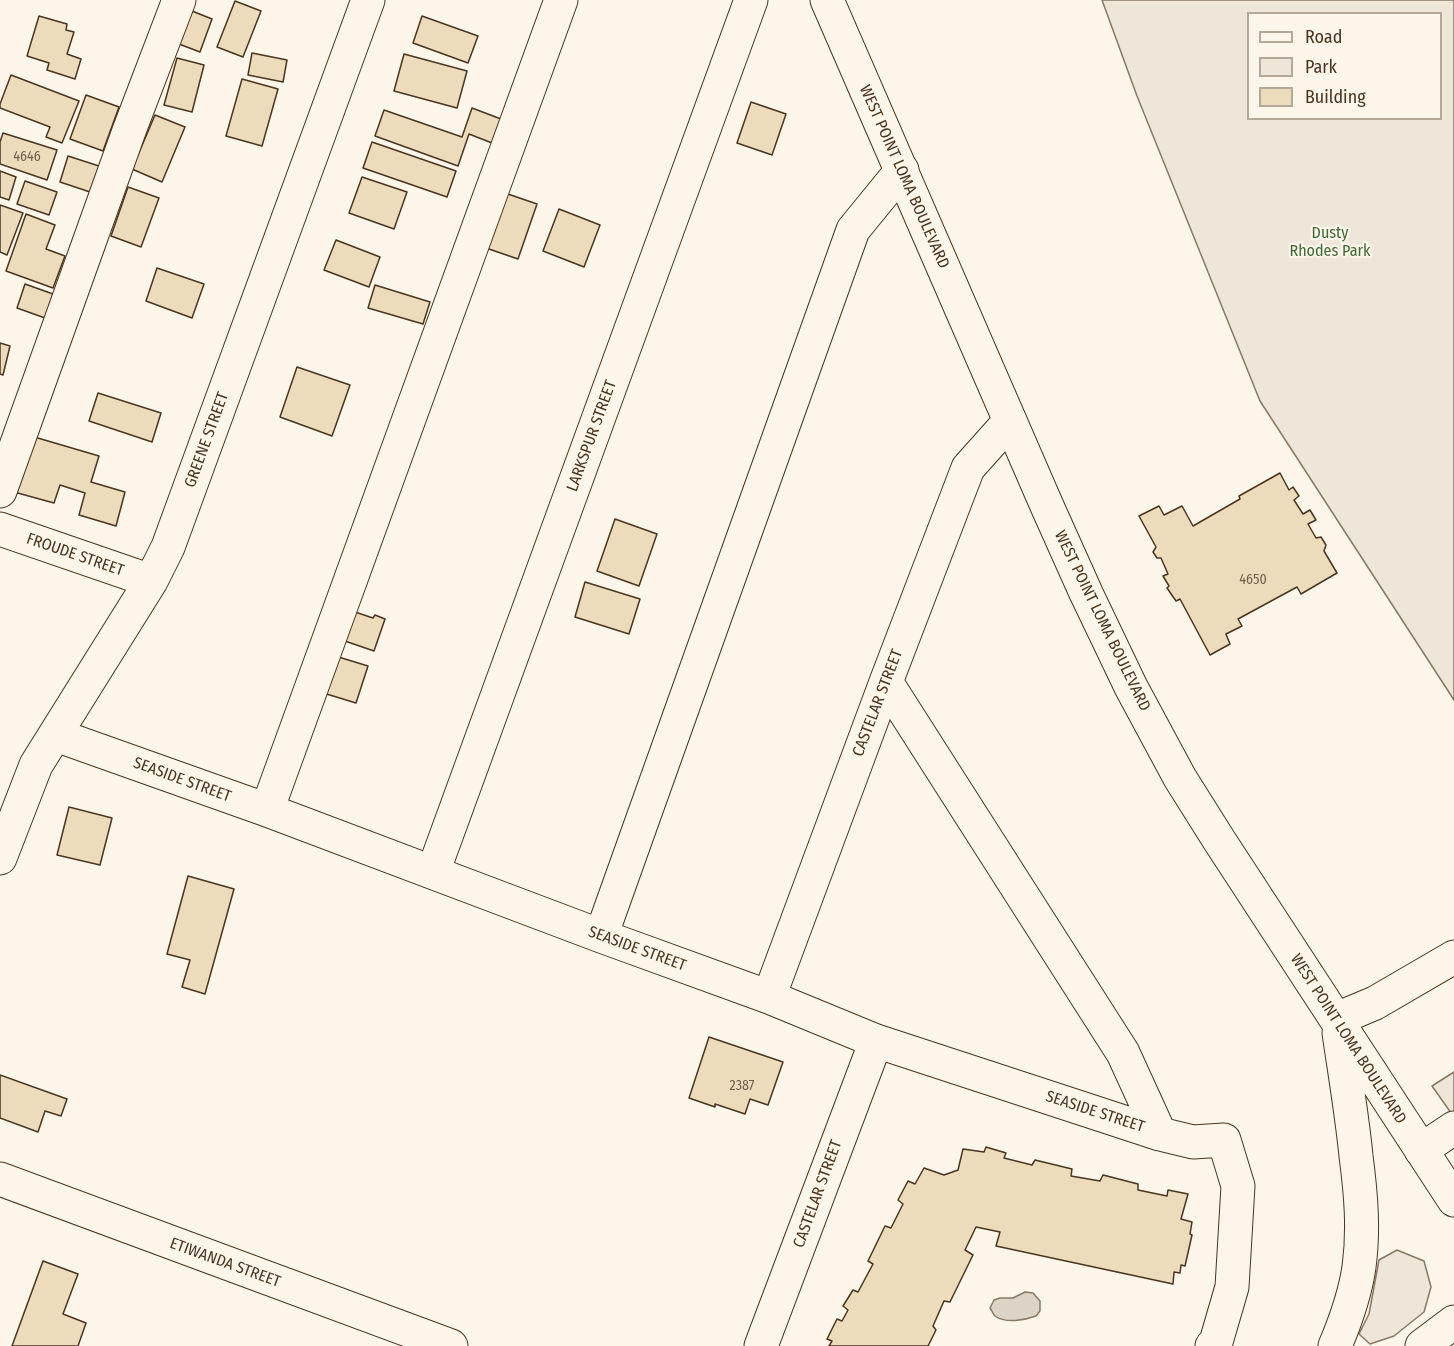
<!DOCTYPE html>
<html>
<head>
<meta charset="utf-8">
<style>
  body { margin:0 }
  #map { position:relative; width:1454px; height:1346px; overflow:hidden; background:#fbf6e9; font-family:"Fira Sans Condensed",sans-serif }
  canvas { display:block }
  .legend { position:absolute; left:1247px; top:12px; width:195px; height:108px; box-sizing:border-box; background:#fbf6e9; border:2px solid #b4a999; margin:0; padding:8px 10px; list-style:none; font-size:18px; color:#4a3520 }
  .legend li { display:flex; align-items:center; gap:12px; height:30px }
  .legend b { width:30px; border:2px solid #b4a999 }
</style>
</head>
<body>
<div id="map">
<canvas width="1454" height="1346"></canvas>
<ul class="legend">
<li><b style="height:8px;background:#fbf6e9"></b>Road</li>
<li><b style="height:16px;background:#ede6d9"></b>Park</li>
<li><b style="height:16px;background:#ecdcbc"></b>Building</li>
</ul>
</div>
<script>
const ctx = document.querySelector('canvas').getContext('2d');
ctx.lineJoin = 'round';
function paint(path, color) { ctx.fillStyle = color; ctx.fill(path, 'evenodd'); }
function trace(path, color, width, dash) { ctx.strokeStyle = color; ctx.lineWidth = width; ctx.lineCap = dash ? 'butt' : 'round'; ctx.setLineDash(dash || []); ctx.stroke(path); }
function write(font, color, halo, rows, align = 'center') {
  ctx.font = font + ' "Fira Sans Condensed",sans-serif'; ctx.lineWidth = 4.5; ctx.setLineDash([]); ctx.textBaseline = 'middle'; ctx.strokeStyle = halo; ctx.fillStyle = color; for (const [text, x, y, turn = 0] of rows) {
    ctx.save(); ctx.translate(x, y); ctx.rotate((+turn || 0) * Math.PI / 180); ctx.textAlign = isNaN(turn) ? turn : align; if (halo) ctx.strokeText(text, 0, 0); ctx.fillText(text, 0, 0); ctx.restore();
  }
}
const green = new Path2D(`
  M1102,0H1454V700L1260,401L1137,96ZM1248,14H1440V118H1248Z
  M1454,1072V1117L1432,1086Z
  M1397,1250L1424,1261L1431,1287L1424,1312L1394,1336L1370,1344L1359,1334L1369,1314L1379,1260Z`);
paint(green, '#ede6d9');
trace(green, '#887966', 1.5);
const water = new Path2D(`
  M1025,1292L1033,1293L1040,1301V1311L1036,1316C1025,1320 1006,1324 995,1316C993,1314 992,1311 990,1308L994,1300L1000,1298H1013Z`);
paint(water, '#dcd4c6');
trace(water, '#887966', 1.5);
const building = new Path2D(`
  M235,1L261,11L243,57L217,47Z
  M192,11L212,19L200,52L179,44Z
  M39,16L67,24L66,30L74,32L67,54L81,59L75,79L47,70L49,63L27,56Z
  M422,16L478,36L468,63L413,43Z
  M252,53L287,60L283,82L248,75Z
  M404,54L467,71L457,108L394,91Z
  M177,58L204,65L192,112L164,105Z
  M11,75L79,101L62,143L46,137L50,127L0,108V104Z
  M242,79L278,89L262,146L226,136Z
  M86,95L119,107L103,151L70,139Z
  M751,102L786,114L772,155L737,143Z
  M472,108L501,119L492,143L469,134L458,166L375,136L384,110L462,137Z
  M155,115L185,127L162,182L132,169Z
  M3,133L57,150L47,180L0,164V142Z
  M372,142L456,171L447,197L363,168Z
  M68,156L102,167L93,193L60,182Z
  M0,171L16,177L9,200L0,197Z
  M362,177L407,192L394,229L349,213Z
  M25,181L57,192L49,215L17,204Z
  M128,187L159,198L141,247L111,236Z
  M505,193L537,204L518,259L486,248Z
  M0,205L23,213L7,255L0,252Z
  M559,209L600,225L584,267L543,251Z
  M26,214L55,225L46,249L65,256L53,288L6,271Z
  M336,240L380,257L369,287L324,270Z
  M157,268L204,284L192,318L146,301Z
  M25,284L53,294L45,318L17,308Z
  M375,285L430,302L423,324L368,308Z
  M0,343L10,346L3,375L0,374Z
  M297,367L350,385L332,436L280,417Z
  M98,393L161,413L152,442L89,421Z
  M31,436L99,456L91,482L125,492L116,526L79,515L85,493L60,485L54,503L14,492Z
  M1280,473L1289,490L1293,487L1299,496L1294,500L1303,514L1310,510L1316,520L1308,524L1316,538L1321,537L1326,545L1324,551L1337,573L1301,594L1297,587L1238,619L1242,626L1226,634L1230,644L1210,655L1180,599L1176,601L1167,588L1169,586L1163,576L1168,574L1161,558H1157L1153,552L1156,547L1139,516L1159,506L1164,515L1182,506L1193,526L1240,499L1239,496Z
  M615,519L657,534L639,586L597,571Z
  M585,582L640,599L629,634L575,617Z
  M352,611L373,618L375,615L385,619L374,651L342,640Z
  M332,655L368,666L356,703L320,692Z
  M69,807L112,818L100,865L57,855Z
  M188,876L234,889L205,994L182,987L190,960L167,954Z
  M709,1037L783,1062L768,1105L750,1099L745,1114L715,1104V1107L689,1098Z
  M0,1075L67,1099L61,1116L45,1111L38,1132L0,1118Z
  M986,1147L1006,1153L1004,1158L1032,1165L1035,1160L1072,1169L1071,1176L1100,1181L1103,1175L1138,1184V1190L1167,1196L1168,1190L1188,1194L1181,1219L1192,1222L1190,1234L1192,1235L1185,1266L1181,1265L1180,1273L1174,1272L1173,1284L996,1246L1000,1232L976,1227L965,1250L973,1255L950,1302L944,1301L933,1326L936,1330L928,1346H829L832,1341L827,1339L837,1319L842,1321L848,1310L843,1306L853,1290L858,1292L873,1264L868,1261L885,1226L891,1228L903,1204L898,1200L908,1181L915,1184L924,1168L944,1175L958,1170L963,1149L984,1152Z
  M43,1261L78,1274L63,1314L86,1323L78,1346H12Z`);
paint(building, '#ecdcbc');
trace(building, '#4a3520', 1.5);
const minor = new Path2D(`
  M0,491L129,131L179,0
  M0,529L151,581
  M886,682L1123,1053L1160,1134
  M56,735L267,810L601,936L769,997L876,1041L1160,1134L1193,1142L1224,1140L1238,1186L1232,1287L1216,1342L1212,1346
  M267,810L561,0
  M0,858L36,765L151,581L168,547L368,0
  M433,872L751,0
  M601,936L853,230L902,170
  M769,997L886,682L968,468L1010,421
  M1337,1019L1375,1003L1454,957
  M1421,1150L1454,1128
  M0,1179L451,1346
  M761,1346L876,1041`);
const major = new Path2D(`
  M827,0L1047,506L1086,593L1131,687L1180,778L1219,840L1454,1200
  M1335,1346C1346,1320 1355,1295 1359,1267C1364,1230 1361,1194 1356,1156C1352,1115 1345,1074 1339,1033
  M1422,1346L1454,1322`);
trace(minor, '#4a3520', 35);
trace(major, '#4a3520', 35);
trace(minor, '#fbf6e9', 33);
trace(major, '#fbf6e9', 33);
write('14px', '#725f47', null, [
  ["4646",27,157],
  ["4650",1253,580],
  ["2387",742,1086]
]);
write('16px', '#4a3520', '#fbf6e9', [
  ["WEST POINT LOMA BOULEVARD",904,177,66],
  ["LARKSPUR STREET",592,436,-70],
  ["GREENE STREET",207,440,-70],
  ["FROUDE STREET",75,555,19],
  ["WEST POINT LOMA BOULEVARD",1102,621,64],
  ["CASTELAR STREET",878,703,-69],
  ["SEASIDE STREET",182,780,20],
  ["SEASIDE STREET",637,949,20],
  ["WEST POINT LOMA BOULEVARD",1348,1039,57],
  ["SEASIDE STREET",1095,1112,18],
  ["CASTELAR STREET",818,1194,-70],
  ["ETIWANDA STREET",225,1263,20]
]);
write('16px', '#436837', '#fbf6e9', [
  ["Dusty",1330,234],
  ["Rhodes Park",1330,252]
]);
</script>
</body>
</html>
